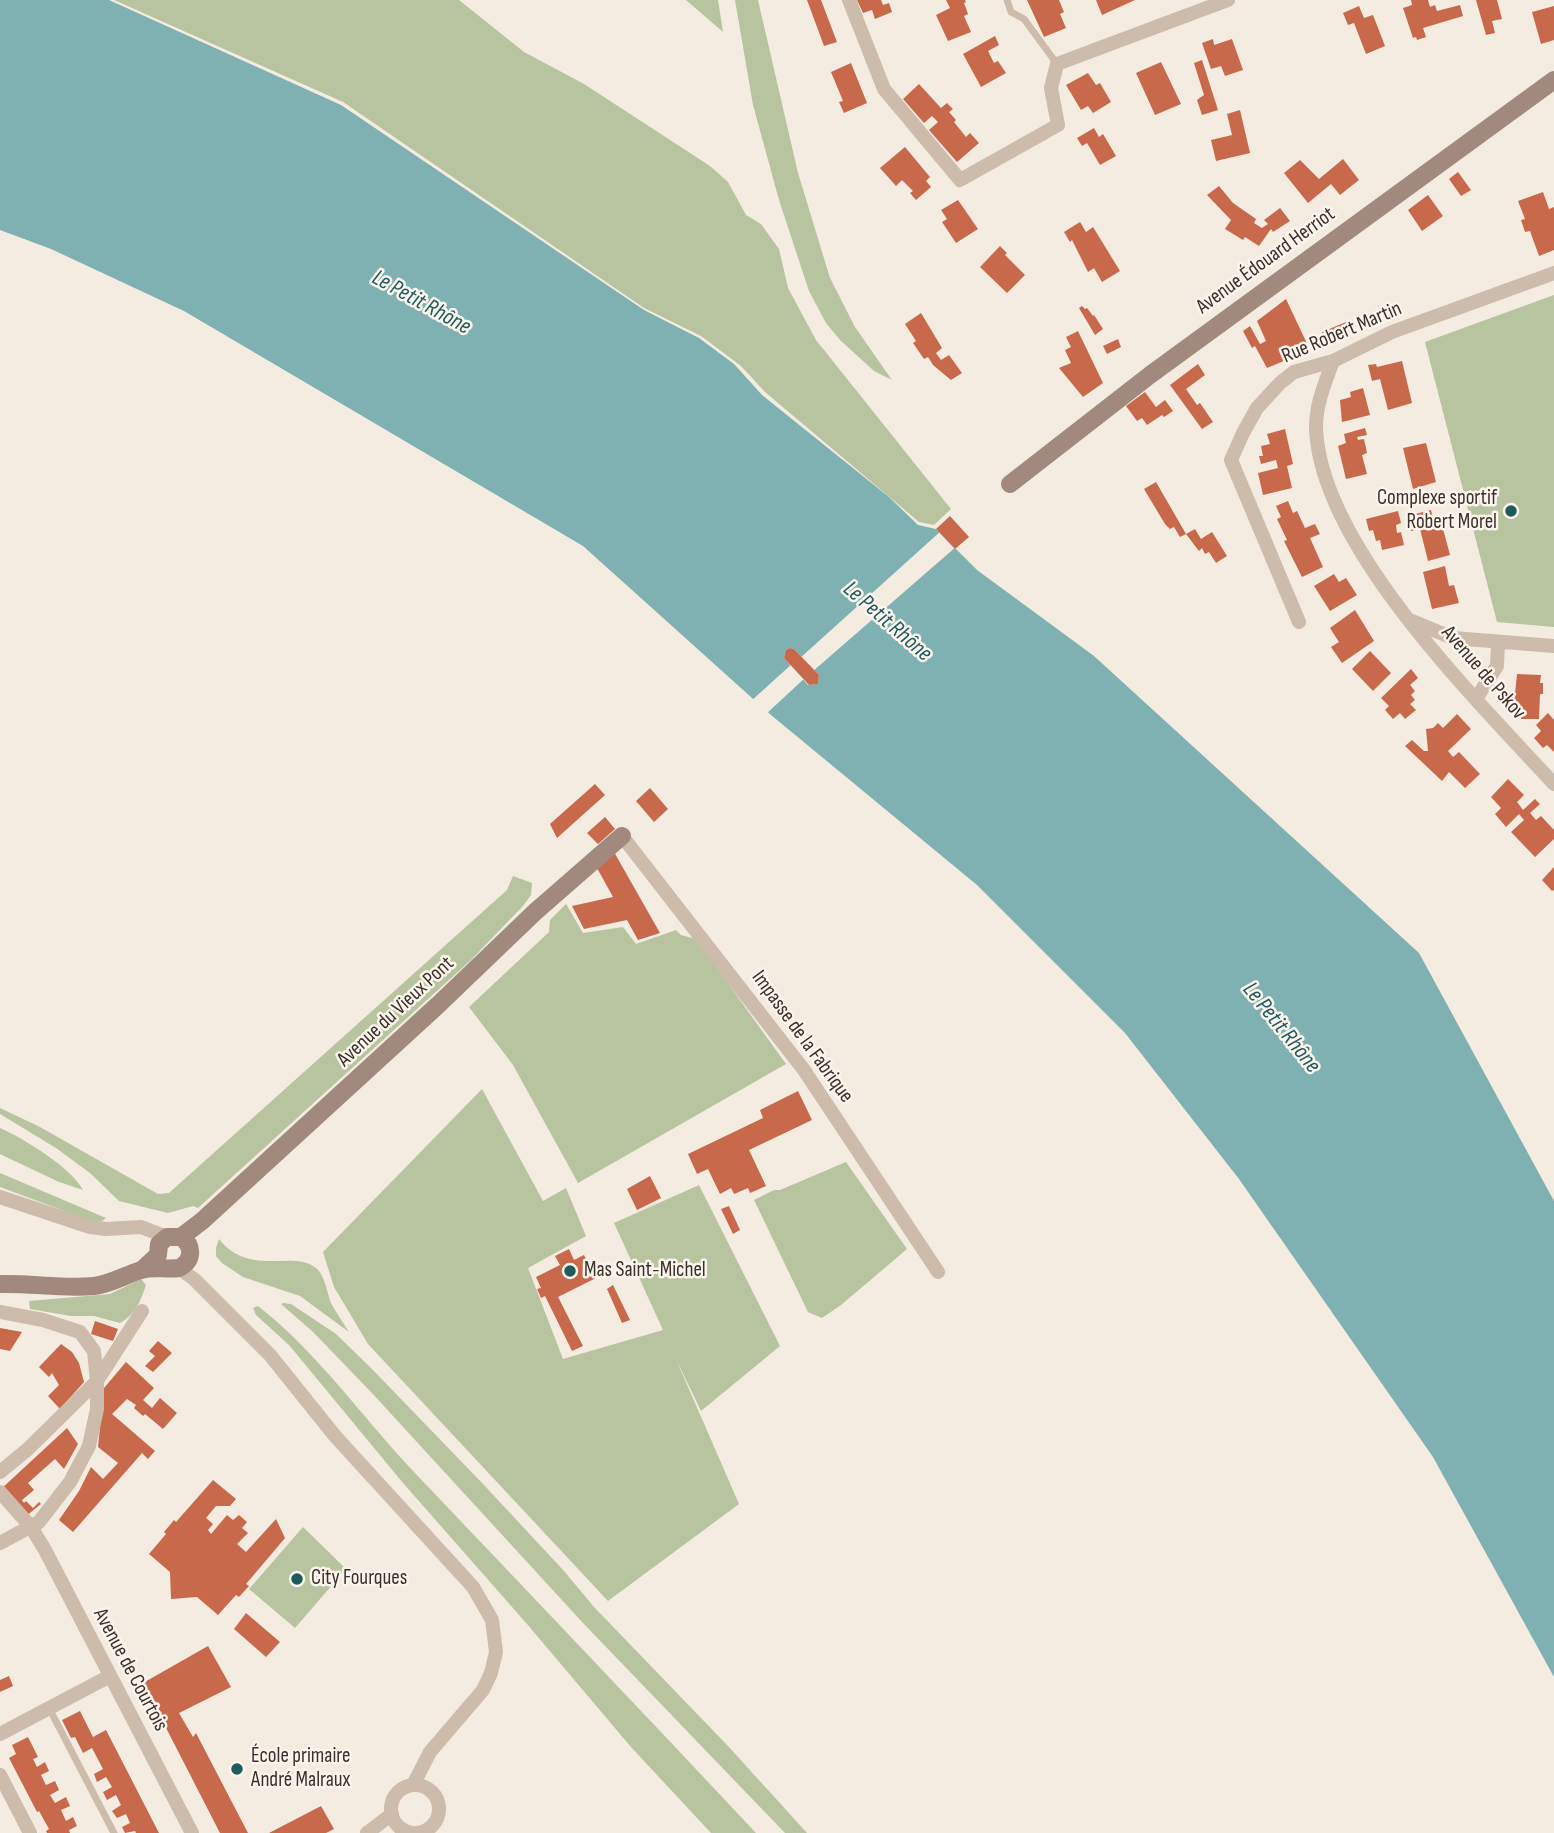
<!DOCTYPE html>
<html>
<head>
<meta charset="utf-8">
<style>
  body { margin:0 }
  canvas { display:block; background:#f4ebe1 }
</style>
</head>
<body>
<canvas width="1554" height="1833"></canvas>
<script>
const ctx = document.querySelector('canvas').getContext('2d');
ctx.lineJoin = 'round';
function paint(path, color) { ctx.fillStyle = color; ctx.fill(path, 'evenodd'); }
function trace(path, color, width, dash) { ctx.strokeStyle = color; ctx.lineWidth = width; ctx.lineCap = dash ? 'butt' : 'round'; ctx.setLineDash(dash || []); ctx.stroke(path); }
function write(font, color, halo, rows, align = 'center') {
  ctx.font = font + ' "Sofia Sans Condensed",sans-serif'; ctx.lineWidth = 5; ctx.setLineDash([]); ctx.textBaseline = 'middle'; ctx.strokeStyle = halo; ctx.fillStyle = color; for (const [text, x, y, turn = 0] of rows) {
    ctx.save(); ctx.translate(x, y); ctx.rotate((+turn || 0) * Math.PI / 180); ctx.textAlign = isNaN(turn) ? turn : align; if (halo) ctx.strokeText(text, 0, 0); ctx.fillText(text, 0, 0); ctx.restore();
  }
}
paint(new Path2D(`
  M114,0H459L524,52L584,84L710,166L728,182L746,215L761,224L779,249L788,288L816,340L951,509L934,525L919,522L765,392L741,366L701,336L644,308L343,102Z
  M686,0H718L723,32Z
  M735,0H758L798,173L830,278L855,327L892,380L874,371L840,340L826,323L809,291L779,200L753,105Z
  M1554,295V627L1497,622L1425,342Z
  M513,876L532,883L531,895L523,906L471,960L198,1208L193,1206L168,1213L119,1201L90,1173L56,1148L0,1114V1108L40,1127L158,1194L169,1193L507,890Z
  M566,904L583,933L623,927L636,944L676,930L681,935L696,939L786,1064L578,1183L513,1065L469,1007L549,932L550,920Z
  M482,1089L543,1201L566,1188L586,1236L528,1268L563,1359L663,1330L614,1223L699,1185L780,1346L701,1411L675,1357L739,1504L608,1601L368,1344L334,1287L323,1252Z
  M0,1128C23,1138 72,1168 83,1190L59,1182L0,1154Z
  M846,1162L907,1249L841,1305L822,1318L808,1312L754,1200L774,1190H780Z
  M0,1173L106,1218L102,1221H91L0,1187Z
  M219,1239C250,1278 293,1249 316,1268C325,1275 327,1293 331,1303C336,1313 343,1322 349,1332L300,1296L243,1277L222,1263L216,1256V1248Z
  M141,1279L146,1285C140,1302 136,1314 120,1323L94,1316H71L30,1309L29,1301L110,1294Z
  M283,1303L291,1304L336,1334L372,1369L484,1485L564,1571L594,1607L728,1746L807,1833H785L583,1623L371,1392L313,1332L281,1304Z
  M258,1306C318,1353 362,1417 414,1472C528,1592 643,1712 756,1833H711L631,1747L527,1624L403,1483L289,1345L256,1315L253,1308Z
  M303,1527L346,1569L295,1628L249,1589Z`), '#b8c4a0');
paint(new Path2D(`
  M0,0H109L341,105L644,310L699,338L734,364L762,395L889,497L918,525L936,529L977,570L1094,656L1419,953L1554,1201V1677L1433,1457L1239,1179L1125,1033L977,885L771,715L583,546L184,311L51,249L0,230ZM790,648L794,649L819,675L818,684L808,685L784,658L786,650Z`), '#7fb0b2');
paint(new Path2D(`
  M942,530L957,546L812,672L799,659Z
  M793,663L806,677L765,715L751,701Z`), '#f4ebe1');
paint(new Path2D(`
  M807,0H821L837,42L824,46Z
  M857,0H881L883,5L889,3L892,12L875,19L872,10L863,13Z
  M946,0H965L966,2L964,3L968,14L964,16L971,32L948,41L936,15L950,8Z
  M1027,0H1059L1064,12L1060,14L1066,28L1044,37Z
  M1096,0H1135L1102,15Z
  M1411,0H1428L1430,7L1435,5L1437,11L1460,5L1463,16L1423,28L1426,37L1417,40L1416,37L1413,38L1403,8L1412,5Z
  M1476,0H1497L1502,19L1492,21L1495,33L1486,35Z
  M1359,6L1364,18L1373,15L1385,46L1366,54L1354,23L1348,25L1343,13Z
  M1554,6V40L1541,44L1532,12Z
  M995,36L999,45L988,51L994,63L998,61L1006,73L981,87L963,54Z
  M1213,39L1214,45L1232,39L1243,70L1225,76L1221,66L1211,69L1202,43Z
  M1202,60L1218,110L1202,115L1197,100L1204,95L1194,63Z
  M1161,62L1181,104L1155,115L1136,73Z
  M851,63L867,103L844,113L839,102L843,101L831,72Z
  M1088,73L1096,85L1100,83L1111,102L1093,113L1088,106L1081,110L1066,85Z
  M919,84L941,108L947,103L953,109L949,112L956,120L954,122L966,137L970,133L979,143L957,162L929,130L938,122L932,116L924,123L903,99Z
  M1240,110L1250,153L1216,161L1211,140L1232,135L1227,114Z
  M1094,128L1099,137L1103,134L1116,156L1100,165L1087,143L1082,146L1077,138Z
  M905,147L930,177L926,181L931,187L916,200L910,193L913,191L902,180L896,186L880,168Z
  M1343,159L1359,180L1340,195L1331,184L1308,203L1284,173L1300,160L1319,179Z
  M1458,172L1471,190L1461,196L1449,179Z
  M1219,186L1233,203L1256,219L1254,223L1262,228L1268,224L1264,220L1280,208L1290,221L1273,232L1271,229L1259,246L1245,237L1243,240L1225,229L1231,220L1207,195Z
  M1543,192L1549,209L1554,207V250L1539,256L1530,231L1525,232L1521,220L1525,219L1518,201Z
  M1428,195L1443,216L1422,231L1408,210Z
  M958,200L978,229L956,243L942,222L947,219L941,210Z
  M1080,222L1086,232L1093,227L1120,271L1102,282L1094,268L1088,272L1072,240L1070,242L1064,232Z
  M1000,246L1007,253L1005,255L1025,275L1007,293L980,267Z
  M1286,299L1310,350L1267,368L1255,346L1252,348L1243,331L1250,326L1260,344L1266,341L1257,321Z
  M1082,306L1085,309L1087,308L1093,316L1094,315L1103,329L1095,335L1079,308Z
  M921,313L942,348L936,353L941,360L949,355L962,373L951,380L933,365L928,357L924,359L913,343L916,341L905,324Z
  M1346,322L1350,335L1326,344L1322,332Z
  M1078,331L1103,383L1083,397L1059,368L1071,363L1065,350L1071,347L1066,337Z
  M1118,339L1121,347L1107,354L1103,346Z
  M1402,361L1412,403L1388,410L1380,379L1372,381L1368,365L1376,364L1377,367Z
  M1198,364L1205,375L1186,389L1197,405L1200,403L1213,422L1202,429L1170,385Z
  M1363,388L1370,415L1342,422L1340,400L1351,397L1350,392Z
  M1145,392L1156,407L1165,400L1173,411L1164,417L1162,415L1147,425L1142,418L1137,421L1126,406Z
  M1365,428L1367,435L1357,437L1358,440L1364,439L1367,453L1362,455L1367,474L1346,479L1338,446L1346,443L1344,434Z
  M1285,429L1293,464L1287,466L1292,488L1263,495L1258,473L1278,468L1276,460L1261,464L1259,456H1263L1261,446L1270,444L1267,434Z
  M1426,443L1436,482L1413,489L1403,448Z
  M1156,482L1186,534L1180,537L1174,527L1170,529L1165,524L1144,489Z
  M1288,501L1293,513L1297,511L1305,528L1315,524L1320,534L1310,538L1323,567L1302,577L1284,541L1287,540L1277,519L1281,517L1276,506Z
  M1431,510L1435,527L1442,525L1450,555L1428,561L1420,529L1411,531L1407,516Z
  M1398,511L1401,523L1396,525L1397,533L1401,532L1404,545L1382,550L1380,540L1376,541L1373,530L1369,531L1366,519Z
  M950,516L969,537L955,549L936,529Z
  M1195,529L1201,539L1212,532L1227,556L1216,563L1209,552L1205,554L1202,548L1199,551L1186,534Z
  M1445,566L1449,586L1454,585L1459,603L1432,609L1423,572Z
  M1334,574L1339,582L1346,578L1357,595L1330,611L1314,586Z
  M1355,610L1374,641L1342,663L1331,647L1339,642L1330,628Z
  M790,648L794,649L819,675L818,684L809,685L784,658L786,650Z
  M1370,651L1391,673L1373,691L1352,669Z
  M1411,669L1418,678L1410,685L1415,691L1411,695L1415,700L1410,704L1416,710L1405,719L1400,713L1393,719L1385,710L1389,706L1381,698Z
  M1517,674L1541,675L1540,683H1543V694H1540L1539,719H1521V714H1513Z
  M1548,713L1554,720V752L1547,745L1543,748L1534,738L1541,731L1536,725Z
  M1457,714L1471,729L1448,751L1453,757L1459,752L1480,774L1465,788L1449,772L1442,781L1405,746L1412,740L1424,751H1428L1426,729L1433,728L1438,723L1443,728Z
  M1508,779L1524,795L1517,802L1523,810L1535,799L1540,804L1530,813L1536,820L1541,816L1554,830V839L1535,857L1511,832L1524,820L1519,814L1506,827L1495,814L1501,808L1491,797Z
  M595,784L605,795L557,838L550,824Z
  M650,788L668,809L654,822L636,801Z
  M605,817L615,829L598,844L587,833Z
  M614,852L660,933L638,940L627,920L584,929L572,906L613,897L597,868Z
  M1554,867V890L1552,891L1542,880Z
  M798,1091L812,1120L749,1150L766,1186L750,1193L748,1188L734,1194L731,1188L720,1194L708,1169L697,1174L688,1154L763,1118L760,1110Z
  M650,1176L661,1198L637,1210L627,1189Z
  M729,1206L740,1230L733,1234L721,1209Z
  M569,1249L574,1260L584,1255L596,1278L558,1297L583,1346L572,1351L545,1296L541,1298L537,1289L541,1288L536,1277L560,1265L555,1256Z
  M613,1285L630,1320L622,1323L607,1289Z
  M95,1321L118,1329L113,1341L91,1334Z
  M0,1328L22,1332L10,1351L0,1349Z
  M158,1341L172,1353L153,1372L145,1366L155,1356L149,1351Z
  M61,1344L72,1352L79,1363L84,1382L60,1409L48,1396L59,1385L52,1373L49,1377L39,1367Z
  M126,1362L154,1388L143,1400L152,1408L160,1398L177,1413L163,1429L145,1414L143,1416L134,1408L136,1405L127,1399L112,1414L155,1451L148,1459L142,1453L73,1532L59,1520L79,1491L91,1467L103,1479L118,1463L98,1447L104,1388Z
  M67,1428L78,1444L64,1469L55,1459L28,1483L34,1490L22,1500L24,1503L26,1501L33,1508L39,1502L41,1504L26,1516L0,1490Z
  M213,1480L236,1499L230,1506H216L206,1518L213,1524L208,1530L211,1534L227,1515L233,1520L239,1515L247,1522L242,1528L248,1533L237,1544L246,1552L276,1519L285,1538L246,1584L249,1586L239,1597L236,1595L218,1615L197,1597L171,1599L170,1572L149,1554L166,1534L164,1532L174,1520L176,1522Z
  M246,1613L280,1642L266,1657L234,1629Z
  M208,1646L231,1687L179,1713L193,1737L196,1733L248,1833H220L143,1683Z
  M9,1676L13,1686L0,1692V1680Z
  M80,1711L93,1737L106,1730L159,1833H136L135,1831L125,1833L122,1827L130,1823L126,1814L117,1818L112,1811L121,1805L116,1795L107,1800L103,1792L112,1787L106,1777L97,1782L94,1774L103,1769L92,1748L83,1753L75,1737L71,1738L62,1720Z
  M28,1737L38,1757L33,1759L37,1767L45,1762L49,1771L41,1775L46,1785L55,1781L59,1790L50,1795L55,1803L66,1797L70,1806L61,1810L66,1821L73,1817L77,1826L69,1830L70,1833H47L46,1831L49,1829L39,1811L37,1812L9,1758L16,1754L12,1745Z
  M321,1806L334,1829L326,1833H269Z`), '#c8694b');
trace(new Path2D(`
  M1007,0L1011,12L1024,19L1057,64
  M49,1708L114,1833`), '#cdbbac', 7);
trace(new Path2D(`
  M849,0L884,89L960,180L1058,125L1051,88L1057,64L1228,0
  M1333,361C1325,383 1316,404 1316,427C1319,545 1477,700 1554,784
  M1412,621L1453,638L1554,646
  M1299,622L1231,460L1243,433L1257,408L1280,383L1294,372L1333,361L1392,332L1554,273
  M1476,699L1497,666L1498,643
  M622,836L804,1070L938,1272
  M0,1197L90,1227L106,1229L141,1227L167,1237
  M179,1268L195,1280L270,1355L335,1436L473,1587L492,1620L496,1652L491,1673L483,1690L430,1752L413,1785
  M0,1312L43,1320L80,1332L94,1351L97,1381V1409L89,1446L70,1482L39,1522L0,1543
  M0,1472L28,1449L97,1381L142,1311
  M0,1492L31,1527L45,1550L192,1833
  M0,1734L110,1676
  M0,1775L30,1833
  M391 1809a24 24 0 1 1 48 0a24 24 0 1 1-48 0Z
  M367,1833L392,1814`), '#cdbbac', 14);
trace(new Path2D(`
  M1010,484L1150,375L1554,80
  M181,1237L202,1221L438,1005L535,912L622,836
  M0,1284C31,1283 63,1289 94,1286C111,1284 125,1275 141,1270C155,1266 166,1270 179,1268C193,1261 194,1246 181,1237H167L159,1244L158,1255L143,1269`), '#a18a7d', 18);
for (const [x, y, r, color] of [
  [1511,511,7,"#1f5a5e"],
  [570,1271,7,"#1f5a5e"],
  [297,1579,7,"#1f5a5e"],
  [237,1769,7,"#1f5a5e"]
]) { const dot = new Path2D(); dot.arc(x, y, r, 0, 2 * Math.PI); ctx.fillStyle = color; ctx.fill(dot); trace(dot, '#fbf5ee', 2.5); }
write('21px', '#3b302b', '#fbf5ee', [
  ["Avenue Édouard Herriot",1266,261,-36],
  ["Rue Robert Martin",1342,333,-23],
  ["Avenue de Pskov",1483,673,49],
  ["Avenue du Vieux Pont",396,1012,-43],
  ["Impasse de la Fabrique",802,1037,54],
  ["Avenue de Courtois",130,1670,62]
]);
write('21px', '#3b302b', '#fbf5ee', [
  ["Complexe sportif",1497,499,"right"],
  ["Robert Morel",1497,523,"right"],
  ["Mas Saint-Michel",584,1271],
  ["City Fourques",311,1579],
  ["École primaire",251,1757],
  ["André Malraux",251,1781]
], 'left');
write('italic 23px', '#1f5a5e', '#fbf5ee', [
  ["Le Petit Rhône",421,303,29],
  ["Le Petit Rhône",887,622,41],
  ["Le Petit Rhône",1281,1028,51]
]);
</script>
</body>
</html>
